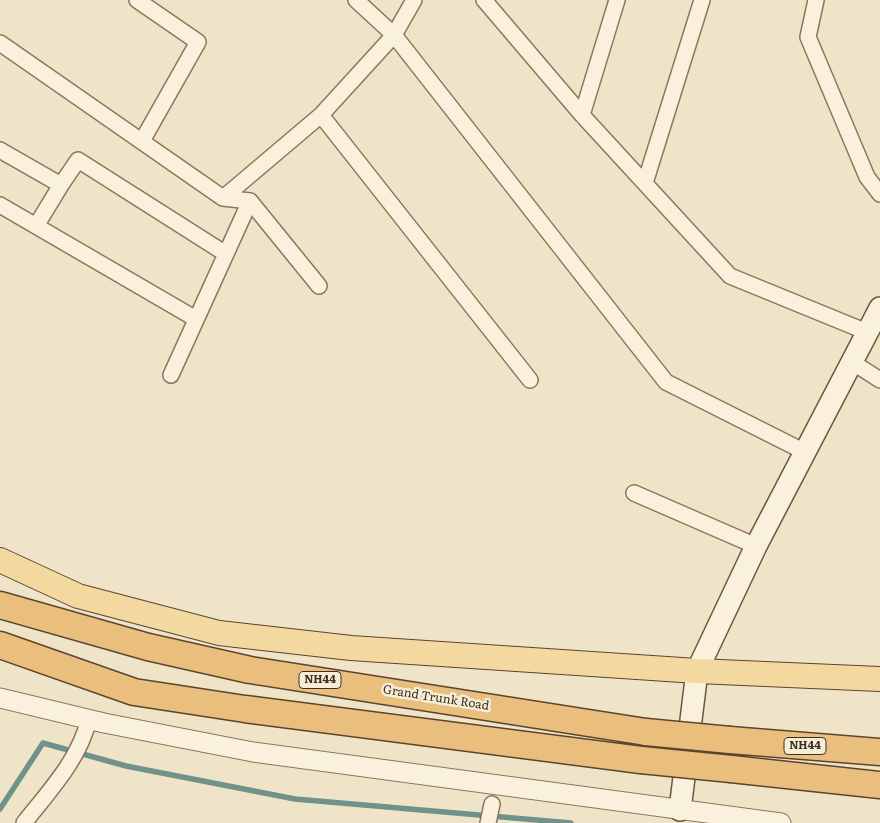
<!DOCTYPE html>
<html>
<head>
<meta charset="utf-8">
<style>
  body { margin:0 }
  canvas { display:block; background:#f0e4c8 }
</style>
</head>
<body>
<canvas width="880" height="823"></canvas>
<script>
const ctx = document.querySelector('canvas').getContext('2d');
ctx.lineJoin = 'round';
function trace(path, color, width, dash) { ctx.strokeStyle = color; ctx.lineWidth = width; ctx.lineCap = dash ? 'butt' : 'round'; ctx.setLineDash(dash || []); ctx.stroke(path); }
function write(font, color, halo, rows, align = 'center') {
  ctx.font = font + ' Literata,serif'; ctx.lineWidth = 5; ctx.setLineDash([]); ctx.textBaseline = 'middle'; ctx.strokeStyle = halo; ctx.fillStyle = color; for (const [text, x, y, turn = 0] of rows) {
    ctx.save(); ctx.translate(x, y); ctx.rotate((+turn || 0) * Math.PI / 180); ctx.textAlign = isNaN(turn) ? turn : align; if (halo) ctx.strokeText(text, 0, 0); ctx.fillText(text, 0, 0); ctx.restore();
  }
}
trace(new Path2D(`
  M0,809L43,743L126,766L295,799L571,823`), '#6f938a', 5.5);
const minor = new Path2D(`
  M137,0L198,42L142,141
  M356,0L394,35L666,382L805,452
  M484,0L582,115L730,276L867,332
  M816,0L808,37L867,177L880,194
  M0,43L223,198L250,201L319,286
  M321,115L530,380
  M582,115L617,0
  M0,150L61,185L78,160L226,254
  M645,183L702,0
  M223,198L321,115L394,35L414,0
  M0,205L196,319
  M36,226L61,185
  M852,362L880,380
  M171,375L250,201
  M634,493L756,546
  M24,823C50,790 79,760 89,719
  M488,823L492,804`);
const tertiary = new Path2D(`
  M0,698L104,723L253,752L781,823`);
const secondary = new Path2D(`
  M680,810L697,671L756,546L880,308`);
const primary = new Path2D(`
  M0,560L78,596L219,633L351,648L697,671L880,679`);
const trunk = new Path2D(`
  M0,605L148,647L250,670L646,732
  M0,645L134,692L245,709L641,760
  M730,740L880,752
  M731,769L880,785`);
trace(minor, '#8d765c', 18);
trace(tertiary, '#8d765c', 21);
trace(secondary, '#6f573f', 24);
trace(primary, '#5b4430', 26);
trace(trunk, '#5b4430', 29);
trace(minor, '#faf1dc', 15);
trace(tertiary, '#faf1dc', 19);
trace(secondary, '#faf1dc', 21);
trace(primary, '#f3d9a0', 24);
trace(trunk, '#eabe7c', 26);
const trunkBridge = new Path2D(`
  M646,732L730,740
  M641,760L731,769`);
trace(trunkBridge, '#5b4430', 29, []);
trace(trunkBridge, '#eabe7c', 26);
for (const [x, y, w] of [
  [320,680,42],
  [805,746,42]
]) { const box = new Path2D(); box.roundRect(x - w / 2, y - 8.5, w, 17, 4); ctx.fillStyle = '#f7eed8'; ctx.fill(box); trace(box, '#3d2e20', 1); }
write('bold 11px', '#3d2e20', null, [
  ["NH44",320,680],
  ["NH44",805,746]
]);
write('12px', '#3d2e20', '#f7eed8', [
  ["Grand Trunk Road",436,698,9]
]);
</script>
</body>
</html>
